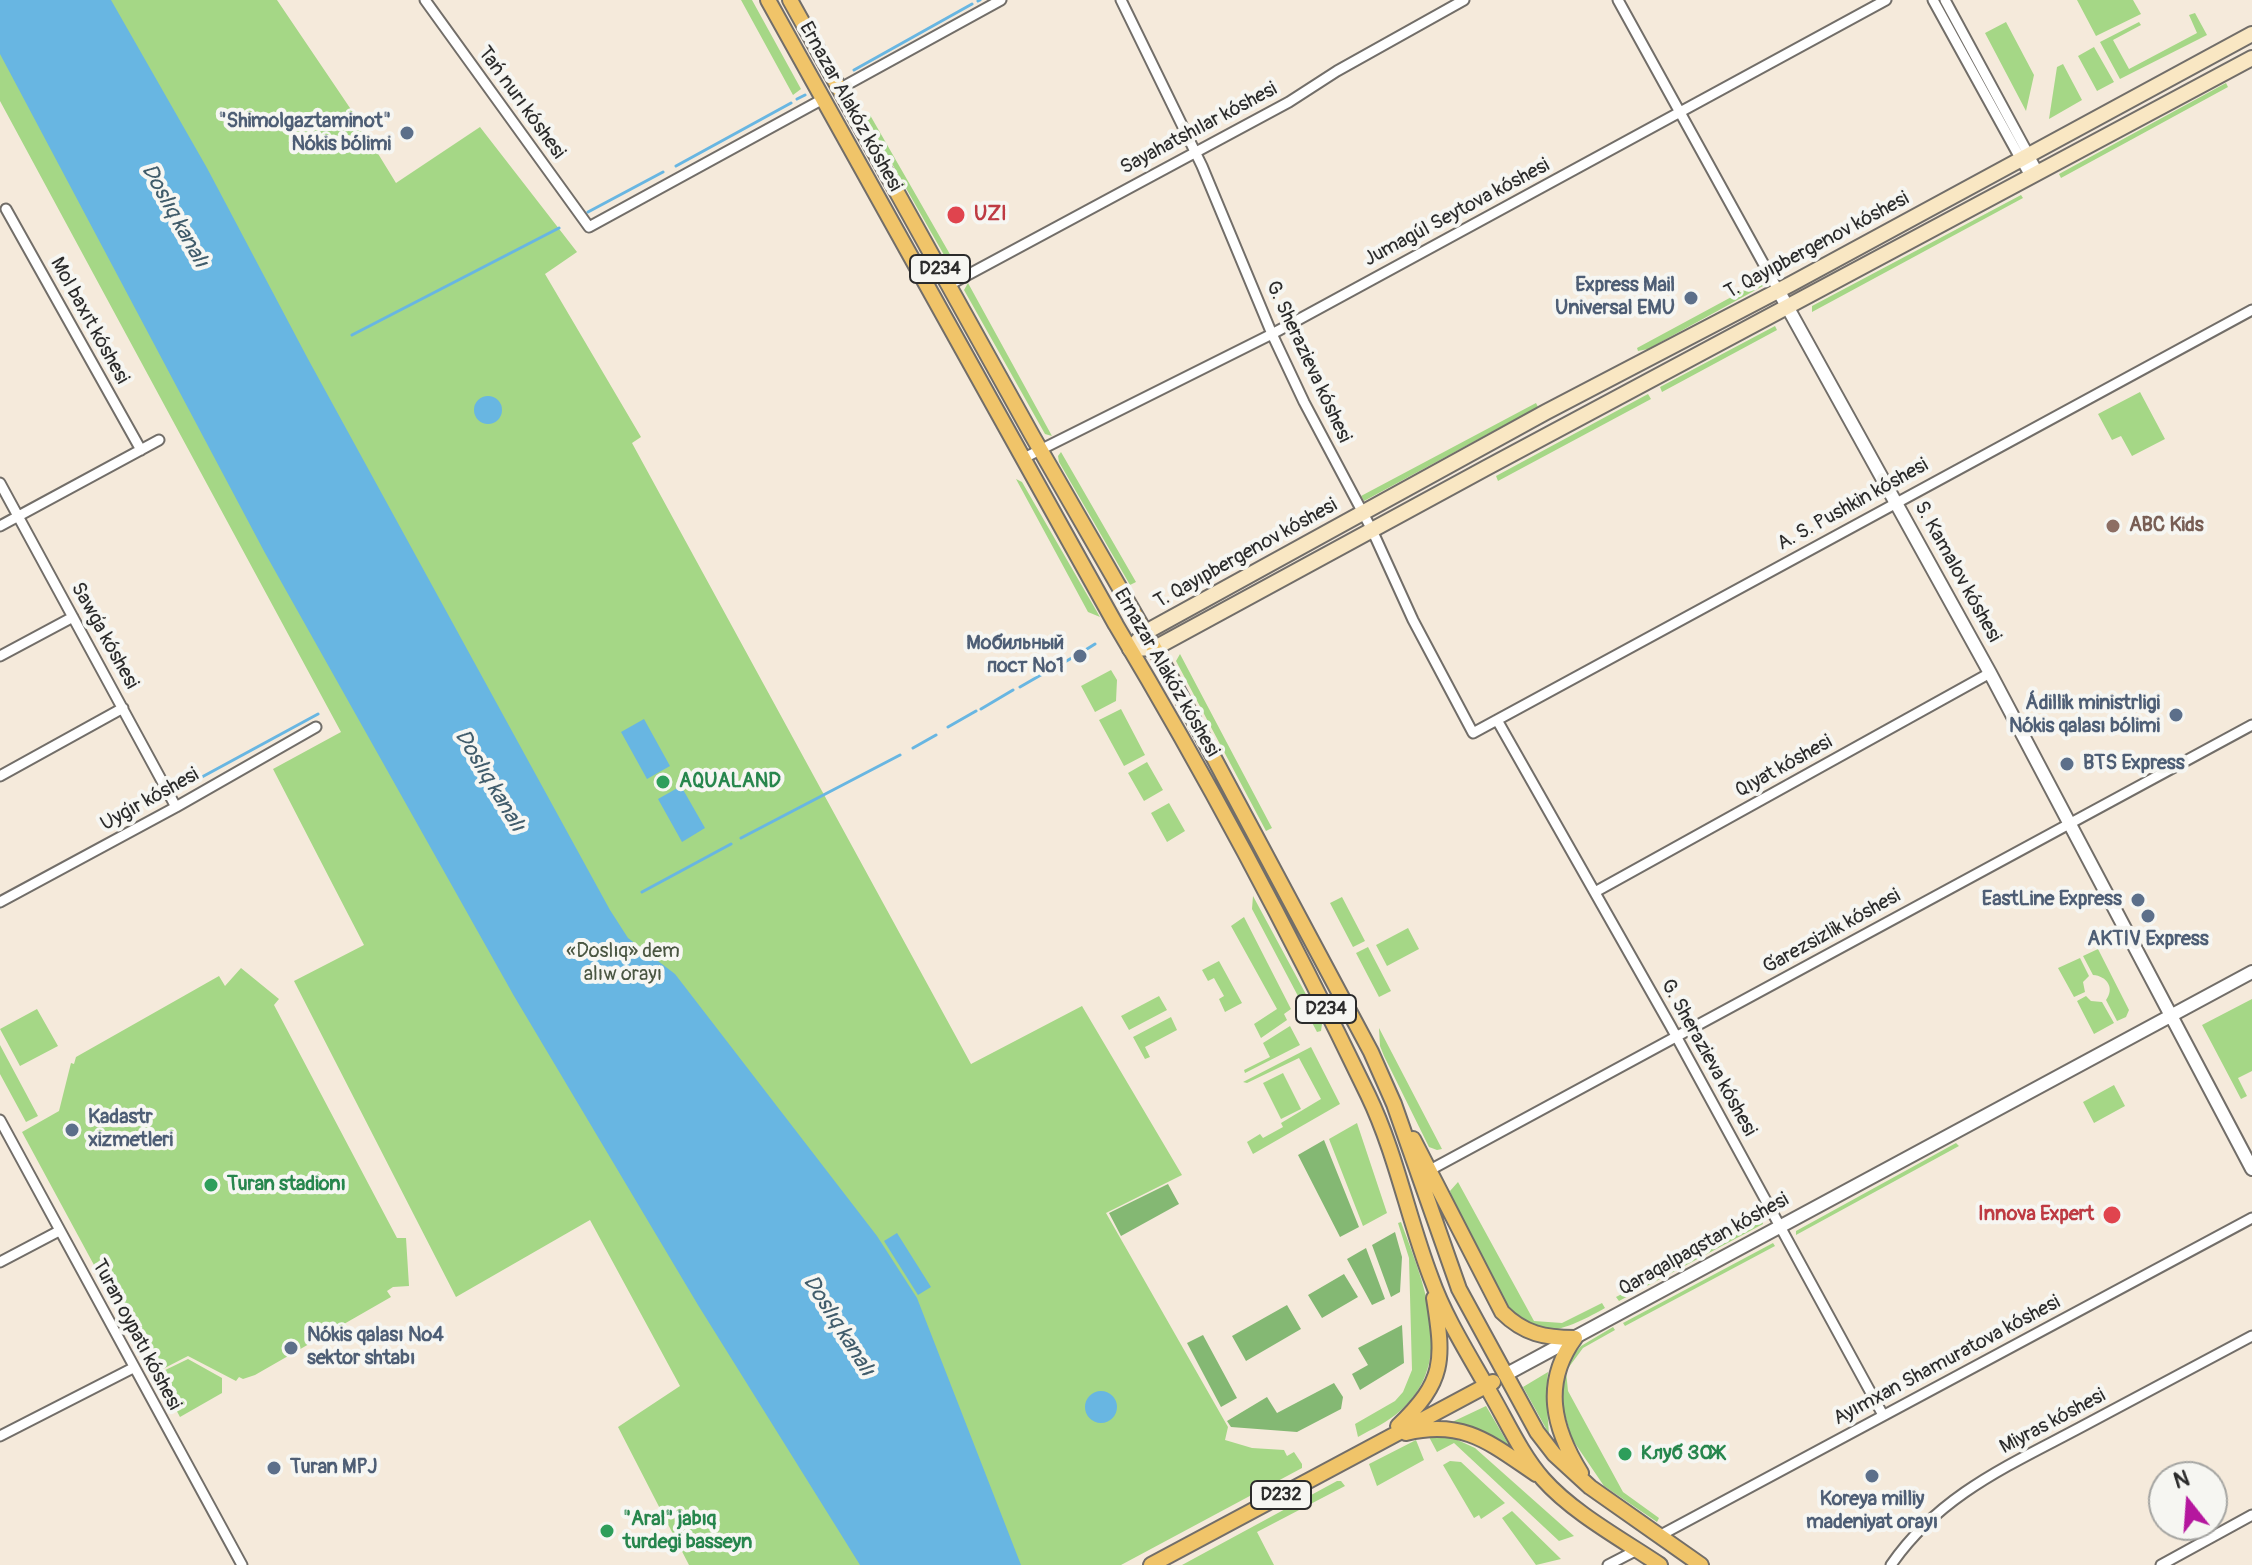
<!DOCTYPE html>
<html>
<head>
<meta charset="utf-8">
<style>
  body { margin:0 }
  #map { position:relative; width:2252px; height:1565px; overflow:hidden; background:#f5eadb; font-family:Pangolin,sans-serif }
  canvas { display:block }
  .north { position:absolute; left:2148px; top:1461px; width:80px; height:80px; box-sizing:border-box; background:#f6f6f2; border:2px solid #a5a5a2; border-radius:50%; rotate:343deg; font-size:22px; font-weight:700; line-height:32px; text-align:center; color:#2b2b2b }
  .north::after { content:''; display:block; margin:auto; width:28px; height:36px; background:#b5179e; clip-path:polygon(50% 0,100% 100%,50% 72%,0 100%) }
</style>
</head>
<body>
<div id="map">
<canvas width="2252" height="1565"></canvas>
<div class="north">N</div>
</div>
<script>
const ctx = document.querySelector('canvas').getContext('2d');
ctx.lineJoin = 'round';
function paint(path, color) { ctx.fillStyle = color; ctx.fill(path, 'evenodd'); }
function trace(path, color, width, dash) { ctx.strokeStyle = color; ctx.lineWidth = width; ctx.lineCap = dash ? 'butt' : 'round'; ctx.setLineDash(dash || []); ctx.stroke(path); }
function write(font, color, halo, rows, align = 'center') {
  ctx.font = font + ' Pangolin,sans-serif'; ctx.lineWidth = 8; ctx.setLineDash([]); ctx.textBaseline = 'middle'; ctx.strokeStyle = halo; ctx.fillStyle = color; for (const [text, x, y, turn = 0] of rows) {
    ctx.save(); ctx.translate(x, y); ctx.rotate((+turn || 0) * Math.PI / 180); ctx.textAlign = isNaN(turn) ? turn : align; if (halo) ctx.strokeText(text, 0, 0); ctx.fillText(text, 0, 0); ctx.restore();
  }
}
paint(new Path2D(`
  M0,0H277L350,108L396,183L480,127L577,252L545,274L641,437L632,443L971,1064L1082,1006L1182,1175L1106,1213L1228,1427L1225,1440L1252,1448L1284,1450L1287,1456L1294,1452L1302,1464V1468L1121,1565H689L618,1427L680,1386L590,1220L456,1297L294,981L364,945L273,769L341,732L0,101Z
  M741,0H752L801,89L793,95Z
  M2077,0H2133L2141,14L2096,36Z
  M2195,13L2207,35L2120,79L2100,42L2139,22L2141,25L2113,40L2129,69L2197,33L2189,15Z
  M2006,22L2034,75L2026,111L1985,33Z
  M2094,47L2114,82L2097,91L2078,56Z
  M2063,64L2082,100L2049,119L2057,67Z
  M2226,83L2228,87L2061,178L2059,174Z
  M870,115L959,270L952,269L866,118Z
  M2021,195L2023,198L1812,312V306Z
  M1761,281L1763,286L1648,349L1638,351L1637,348Z
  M968,283L1052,436L1045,434L964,290Z
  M1775,326L1777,330L1662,392L1660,387Z
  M2140,392L2165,439L2132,456L2121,436L2112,440L2098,414Z
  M1648,394L1651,399L1498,481L1496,476Z
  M1536,403L1538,407L1364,501L1361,496Z
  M1061,452L1136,582L1130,585L1059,462L1058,456Z
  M1016,479L1022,482L1100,617L1088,612Z
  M1180,654L1272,828L1266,831L1176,661Z
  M1111,670L1117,680L1116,701L1095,712L1081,686Z
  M1121,709L1145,755L1124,766L1099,720Z
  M1147,762L1163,790L1144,801L1128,773Z
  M1169,803L1185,831L1167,842L1151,813Z
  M1253,896L1322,1024L1321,1031L1317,1032L1252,909Z
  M1342,897L1365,941L1353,947L1330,903Z
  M1244,917L1291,1009L1284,1014L1287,1020L1261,1038L1254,1024L1277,1009L1231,926Z
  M1408,928L1419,949L1387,966L1376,945Z
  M1368,947L1391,991L1379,997L1356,953Z
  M2098,949L2129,1010L2126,1017L2117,1021L2106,1000C2115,988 2107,976 2093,975L2083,956Z
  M2080,958L2089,976L2083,982L2085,992L2074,997L2058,968Z
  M1219,961L1242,1003L1225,1012L1219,999L1224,996L1214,978L1208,981L1202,970Z
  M241,968L279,999L274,1005L397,1238H406L409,1286L393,1287L387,1291L391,1297L255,1375L243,1379L239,1377L236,1381L188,1356L153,1374L22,1132L59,1111L71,1063L74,1064L76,1057L219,976L225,986Z
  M1159,996L1167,1010L1129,1030L1121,1016Z
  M2086,996L2091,1001L2102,1002L2114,1023L2094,1034L2077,1001Z
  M2252,999V1071L2238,1078L2247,1096L2241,1099L2202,1025Z
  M37,1009L58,1046L20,1066L0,1029Z
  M1171,1017L1177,1030L1145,1047L1150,1057L1145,1059L1133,1037Z
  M1290,1026L1300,1045L1245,1073L1244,1070L1270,1057L1263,1043Z
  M1379,1028L1442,1149L1437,1150L1429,1147L1384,1056L1380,1046Z
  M0,1045L38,1116L26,1122L0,1074Z
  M1311,1047L1340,1104L1253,1154L1247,1142L1260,1134L1263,1138L1283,1127L1281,1123L1321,1099L1299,1058L1247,1083L1243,1082Z
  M1283,1073L1301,1109L1281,1119L1263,1083Z
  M2114,1085L2125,1106L2094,1123L2083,1102Z
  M1357,1123L1387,1213L1363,1226L1329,1139Z
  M1956,1143L1959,1146L1796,1235V1231Z
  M1458,1182L1534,1321L1562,1323L1602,1303L1605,1308C1585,1319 1551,1339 1528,1326C1500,1310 1469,1233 1454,1203L1450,1191Z
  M1762,1221L1763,1224L1619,1301L1616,1297Z
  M1401,1222C1423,1282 1458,1361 1400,1411C1388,1422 1372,1429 1358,1437L1355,1424L1395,1401L1403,1392L1412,1370L1409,1258L1398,1223Z
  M1773,1243L1775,1246L1625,1326L1623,1323Z
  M1613,1327L1615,1330L1583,1348L1566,1371L1568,1391L1623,1492L1659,1518L1657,1522L1604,1486L1572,1439L1561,1401L1564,1366L1581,1346Z
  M188,1359L222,1378V1393L180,1417L157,1374Z
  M1548,1372L1546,1395L1549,1434L1523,1387Z
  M1486,1406L1510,1447C1490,1433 1474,1424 1450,1423Z
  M1429,1437H1451L1475,1448L1574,1536L1559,1541L1454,1443L1437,1452Z
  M1416,1440L1424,1460L1377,1486L1369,1464Z
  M1450,1461L1461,1462L1505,1503L1481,1519L1479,1515L1474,1518L1443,1465Z
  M1337,1481H1341L1345,1486L1257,1532L1274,1565H1182Z
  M1512,1511L1561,1559L1536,1565L1502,1518Z`), '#a5d786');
paint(new Path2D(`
  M1324,1140L1359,1227L1340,1237L1298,1155Z
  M1168,1184L1179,1204L1121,1236L1109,1213Z
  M1395,1232L1402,1257L1400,1292L1391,1297L1372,1245Z
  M1366,1248L1385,1299L1372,1305L1347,1259Z
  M1344,1274L1358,1297L1322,1318L1308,1295Z
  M1287,1305L1301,1329L1246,1361L1232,1336Z
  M1402,1325L1404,1363L1360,1390L1352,1374L1368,1365L1358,1348Z
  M1203,1335L1237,1398L1221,1407L1187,1343Z
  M1334,1383L1343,1397L1341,1409L1297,1432L1231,1427L1227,1421L1267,1397L1277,1413Z`), '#84b873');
paint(new Path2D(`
  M0,0H111L207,168L308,359L610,910L628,938L675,974L877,1236L917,1298L1021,1565H860L698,1305L514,996L265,553L0,54Z
  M474 410a14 14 0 1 1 28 0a14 14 0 1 1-28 0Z
  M644,719L670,766L647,779L621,732Z
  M681,786L705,828L682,842L658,799Z
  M897,1233L931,1287L918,1295L884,1241Z
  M1085 1407a16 16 0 1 1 32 0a16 16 0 1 1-32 0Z`), '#68b6e2');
trace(new Path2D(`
  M978,1L980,0
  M854,70L972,4
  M797,99L805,95
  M676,166L791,103
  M588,212L663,172
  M352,335L559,228
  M1087,649L1095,644
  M1051,670L1082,652
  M1020,687L1046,672
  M981,709L1013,690
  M948,727L976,711
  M913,748L936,735
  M178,790L318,714
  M741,838L900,755
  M642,892L731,844
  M0,907L32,890`), '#68b6e2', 3);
const minor = new Path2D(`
  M425,0L589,227L823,99
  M1121,0L1202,166L1272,334L1304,402L1372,530L1413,620L1473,733L2252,310
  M1618,0L1778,290
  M1933,0L2030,176
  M1945,0L2038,172
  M839,89L1001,0
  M6,209L141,450
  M949,285L1289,102L1337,71L1464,0
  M1024,458L1272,334L1886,0
  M0,483L176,807
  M0,526L159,440
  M0,656L73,617
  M1497,720L1670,1025L1883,1415
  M0,776L123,708
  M1595,892L1990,673
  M0,902L176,807L316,727
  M0,1120L242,1565
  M1427,1175L1430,1170L2252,725
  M0,1262L59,1231
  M0,1436L133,1368
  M1659,1536L2252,1218
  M1608,1565L1637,1550
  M1891,1565C1940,1494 2010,1465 2083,1426C2140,1396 2196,1366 2252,1336
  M2161,1565L2252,1515`);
const tertiary = new Path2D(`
  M1778,290L1990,673L2252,1169
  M1505,1375L2252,972`);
const secondary = new Path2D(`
  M1130,649L1146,632L1546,412L1791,284L2252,34
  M1130,649L1155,648L1486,468L2252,58`);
const primary = new Path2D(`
  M768,0L1116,625C1207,777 1291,935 1368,1095C1396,1153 1408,1218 1431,1278C1446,1320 1471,1358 1492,1396C1508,1424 1522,1455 1543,1479C1573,1513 1623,1540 1660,1565
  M790,0L1033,437L1168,672L1371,1052L1394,1104L1459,1289L1537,1432L1554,1454L1590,1487L1701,1565
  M1413,1139L1502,1312C1524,1334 1545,1338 1575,1338
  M1575,1338C1542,1383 1553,1428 1581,1473
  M1398,1426C1445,1381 1444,1361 1434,1298
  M1406,1433C1464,1419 1490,1443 1536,1474
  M1151,1565L1493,1382`);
trace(minor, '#726e69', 13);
trace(tertiary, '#726e69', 16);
trace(secondary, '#726e69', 18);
trace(primary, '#726e69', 18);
trace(minor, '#fff', 9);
trace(tertiary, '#fff', 12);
trace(secondary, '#f9e7c3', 14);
trace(primary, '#f0c469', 14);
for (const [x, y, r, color] of [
  [407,133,8,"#5c6f8a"],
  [956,215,10,"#e0444e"],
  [1691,298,8,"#5c6f8a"],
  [2113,526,8,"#8d6e63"],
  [1080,656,8,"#5c6f8a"],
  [2176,715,8,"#5c6f8a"],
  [2067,764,8,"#5c6f8a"],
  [663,782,8,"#2e9e5b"],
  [2138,900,8,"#5c6f8a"],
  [2148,916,8,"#5c6f8a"],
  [72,1130,8,"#5c6f8a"],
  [211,1185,8,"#2e9e5b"],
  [2112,1215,10,"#e0444e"],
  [291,1348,8,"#5c6f8a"],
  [1625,1454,8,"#2e9e5b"],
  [274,1468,8,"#5c6f8a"],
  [1872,1476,8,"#5c6f8a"],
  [607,1531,8,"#2e9e5b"]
]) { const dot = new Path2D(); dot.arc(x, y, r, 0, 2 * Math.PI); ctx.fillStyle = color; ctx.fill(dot); trace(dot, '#f6f6f2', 3); }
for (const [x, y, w] of [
  [940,269,60],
  [1326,1009,60],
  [1281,1495,60]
]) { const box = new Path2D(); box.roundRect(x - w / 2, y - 14, w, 28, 6); ctx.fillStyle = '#f6f6f2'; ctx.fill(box); trace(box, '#2b2b2b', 2); }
write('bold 18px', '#2b2b2b', null, [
  ["D234",940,269],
  ["D234",1326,1009],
  ["D232",1281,1495]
]);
write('20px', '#2b2b2b', '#f6f6f2', [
  ["Tań nurı kóshesi",521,103,54],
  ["Ernazar Alakóz kóshesi",850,107,61],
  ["Sayahatshılar kóshesi",1199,129,-28],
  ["Jumagúl Seytova kóshesi",1457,213,-28],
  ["T. Qayıpbergenov kóshesi",1817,246,-28],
  ["Mol baxıt kóshesi",89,321,61],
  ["G. Sherazieva kóshesi",1308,362,65],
  ["A. S. Pushkin kóshesi",1853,505,-29],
  ["T. Qayıpbergenov kóshesi",1246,554,-29],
  ["S. Kamalov kóshesi",1957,572,61],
  ["Sawǵa kóshesi",104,636,61],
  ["Ernazar Alakóz kóshesi",1166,673,60],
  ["Qıyat kóshesi",1784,767,-29],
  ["Uyǵır kóshesi",150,800,-29],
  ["Ǵarezsizlik kóshesi",1832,932,-29],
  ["G. Sherazieva kóshesi",1708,1058,61],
  ["Qaraqalpaqstan kóshesi",1704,1245,-29],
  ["Turan oypatı kóshesi",136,1335,62],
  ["Ayımxan Shamuratova kóshesi",1947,1361,-28],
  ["Miyras kóshesi",2053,1422,-28]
]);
write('bold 20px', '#4e5e75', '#f6f6f2', [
  ["\"Shimolgaztaminot\"",391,122],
  ["Nókis bólimi",391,145],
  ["Express Mail",1675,286],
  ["Universal EMU",1675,309],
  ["Мобильный",1064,644],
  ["пост №1",1064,667],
  ["Ádillik ministrligi",2160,704],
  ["Nókis qalası bólimi",2160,727],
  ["BTS Express",2083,764,"left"],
  ["EastLine Express",2122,900],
  ["AKTIV Express",2148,940,"center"],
  ["Kadastr",88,1118,"left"],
  ["xizmetleri",88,1141,"left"],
  ["Nókis qalası №4",307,1336,"left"],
  ["sektor shtabı",307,1359,"left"],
  ["Turan MPJ",290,1468,"left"],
  ["Koreya milliy",1872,1500,"center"],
  ["madeniyat orayı",1872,1523,"center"]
], 'right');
write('bold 20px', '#be3a42', '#f6f6f2', [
  ["UZI",974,215],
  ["Innova Expert",2094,1215,"right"]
], 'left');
write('bold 20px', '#785e54', '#f6f6f2', [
  ["ABC Kids",2129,526]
], 'left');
write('bold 20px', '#27864d', '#f6f6f2', [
  ["AQUALAND",679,782],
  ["Turan stadionı",227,1185],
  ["Клуб ЗОЖ",1641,1454],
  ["\"Aral\" jabıq",623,1520],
  ["turdegi basseyn",623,1543]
], 'left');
write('20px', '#4a5642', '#f6f6f2', [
  ["«Doslıq» dem",623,952],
  ["alıw orayı",623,975]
]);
write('italic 22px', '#405c6b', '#f6f6f2', [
  ["Doslıq kanalı",174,216,61],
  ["Doslıq kanalı",489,781,59],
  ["Doslıq kanalı",838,1326,58]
]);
</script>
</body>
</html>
